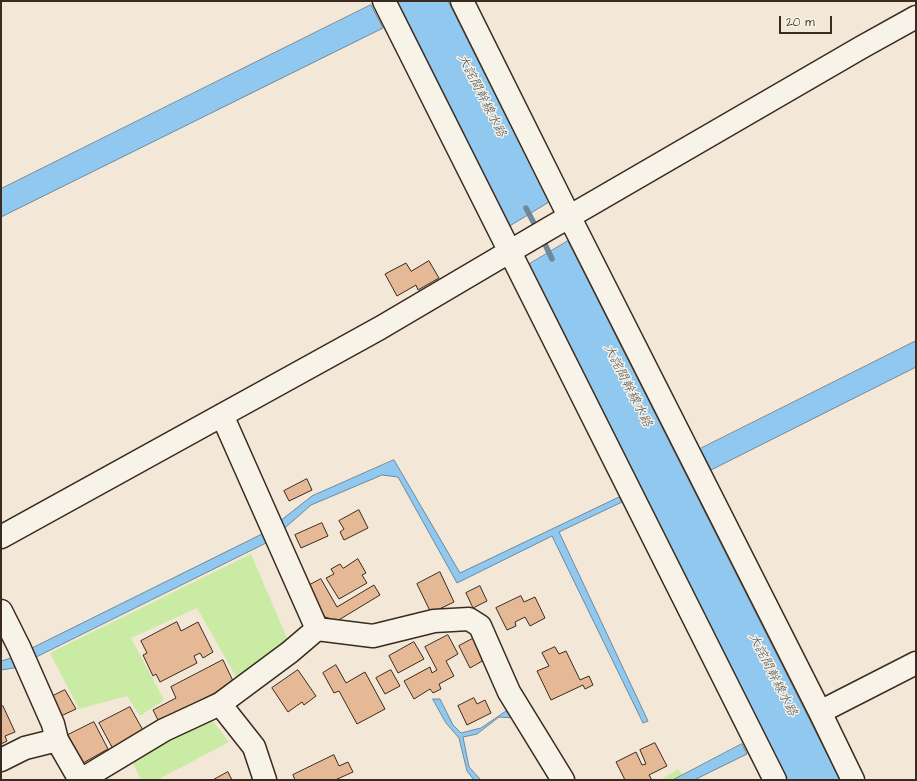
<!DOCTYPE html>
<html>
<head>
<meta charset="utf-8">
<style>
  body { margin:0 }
  #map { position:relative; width:917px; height:781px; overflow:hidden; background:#f3e7d8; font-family:"Architects Daughter",sans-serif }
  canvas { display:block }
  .frame { position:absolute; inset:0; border:2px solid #3b2a1e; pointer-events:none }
  .scale { position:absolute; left:779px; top:16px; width:53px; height:18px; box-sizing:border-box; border:2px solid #3b2a1e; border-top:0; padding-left:5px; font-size:12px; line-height:14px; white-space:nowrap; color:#3b2a1e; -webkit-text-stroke:3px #f7f3e8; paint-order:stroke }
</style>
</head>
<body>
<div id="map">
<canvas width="917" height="781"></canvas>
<div class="frame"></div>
<div class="scale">20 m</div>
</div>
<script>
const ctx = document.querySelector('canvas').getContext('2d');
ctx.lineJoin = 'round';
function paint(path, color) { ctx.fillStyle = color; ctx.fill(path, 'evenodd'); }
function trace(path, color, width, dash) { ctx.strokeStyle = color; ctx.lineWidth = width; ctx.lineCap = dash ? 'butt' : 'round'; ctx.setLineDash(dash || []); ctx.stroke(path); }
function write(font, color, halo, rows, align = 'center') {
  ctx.font = font + ' "Architects Daughter","Klee One",sans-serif'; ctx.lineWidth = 3; ctx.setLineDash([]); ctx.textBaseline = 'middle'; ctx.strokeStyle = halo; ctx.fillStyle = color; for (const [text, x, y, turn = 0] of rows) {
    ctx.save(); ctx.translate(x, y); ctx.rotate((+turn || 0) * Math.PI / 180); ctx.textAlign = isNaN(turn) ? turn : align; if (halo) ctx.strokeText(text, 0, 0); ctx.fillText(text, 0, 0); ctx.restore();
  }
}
paint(new Path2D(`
  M251,554L290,645L239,682L197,608L131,638L164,700L140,716L127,696L79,709L50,653Z
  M208,715L229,742L157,780H141L129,755Z
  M678,769L686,779L685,780H660Z`), '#caeba3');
const water = new Path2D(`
  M394,1H448L549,202L508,227Z
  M371,5L383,28L1,217V189Z
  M568,241L840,780H785L528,265Z
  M916,341V367L711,470L700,449Z
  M394,460L460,573L619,497L622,502L559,532L648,721L643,723L552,536L457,583L398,477L382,475L311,505L270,541L14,668L1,670V661L8,659L34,647L266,532L312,496Z
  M433,699H440L453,725L461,733L481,728L506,711L514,715L515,718L499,717L477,734L463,737L469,767L481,780H474L467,771L459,738L446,723Z
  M742,744L747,754L694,780H673Z`);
paint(water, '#90c8ef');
trace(water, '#6e899b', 1);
trace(new Path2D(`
  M526,208L538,231
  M542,238L552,259`), '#6e899b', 5.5);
const building = new Path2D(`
  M429,261L439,278L418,290L416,285L397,296L385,274L406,263L411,271Z
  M307,479L312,490L289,501L284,491Z
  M359,510L368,528L344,540L340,532L344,529L339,521Z
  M322,523L328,536L301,548L295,535Z
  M358,559L366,573L362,575L367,583L339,599L326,578L334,574L331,569L340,564L343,568Z
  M440,572L454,602L431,613L417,584Z
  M321,579L337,607L374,585L380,595L337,621L325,617L306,587Z
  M480,586L487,601L473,608L466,593Z
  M521,596L524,602L535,597L545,618L530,626L525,617L515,622L516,626L507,630L496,608Z
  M177,622L181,631L198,622L213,652L203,658L200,653L194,656L197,663L160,682L156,674L153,676L143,655L147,653L141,641Z
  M448,635L458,654L446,661L454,676L439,684L441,689L433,693L430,689L414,699L404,681L430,667L432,673L437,670L425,647Z
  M476,637L484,660L470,668L459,646Z
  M414,642L424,659L398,673L389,656Z
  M555,647L559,654L566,651L580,680L589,676L593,685L585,689L583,685L551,700L537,671L549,666L542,653Z
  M223,660L234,683L159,722L153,710L176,698L171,687Z
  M336,665L346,683L365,672L385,709L357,724L339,691L334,693L323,673Z
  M298,670L316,696L304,705L302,702L288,712L272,688Z
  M391,670L400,686L385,694L376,678Z
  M65,690L76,709L61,716L51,697Z
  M474,698L477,704L485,700L491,713L467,725L458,706Z
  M3,706L15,732L5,736L7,741L1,744V707Z
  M130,707L144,732L113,749L99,723Z
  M94,722L108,749L83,763L68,735Z
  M655,743L667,766L649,775L652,780H625L616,762L636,752L642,765L646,764L640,750Z
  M334,755L339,766L348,762L353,772L335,780H295L293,775Z
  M228,772L232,780H213Z`);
paint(building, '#e5b996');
trace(building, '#3b2a1e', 1);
const minor = new Path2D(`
  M384,1L775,780
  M462,1L563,204L820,712L853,780
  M222,415L317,629
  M1,537L380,328L548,229L862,47L916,17
  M1,611L19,647L53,724L57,740L80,780
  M220,704L254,747L265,780
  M820,712L916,663
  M1,760L25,748L57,740
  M81,780L164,730L220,704L290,652L317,629L373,636L434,621L469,619L480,626L509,692L563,780`);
trace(minor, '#3b2a1e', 25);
trace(minor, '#f7f3e8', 22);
write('italic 13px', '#505252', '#f7f3e8', [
  ["大詫間幹線水路",481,96,63],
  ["大詫間幹線水路",627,386,63],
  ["大詫間幹線水路",772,675,63]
]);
</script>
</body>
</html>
